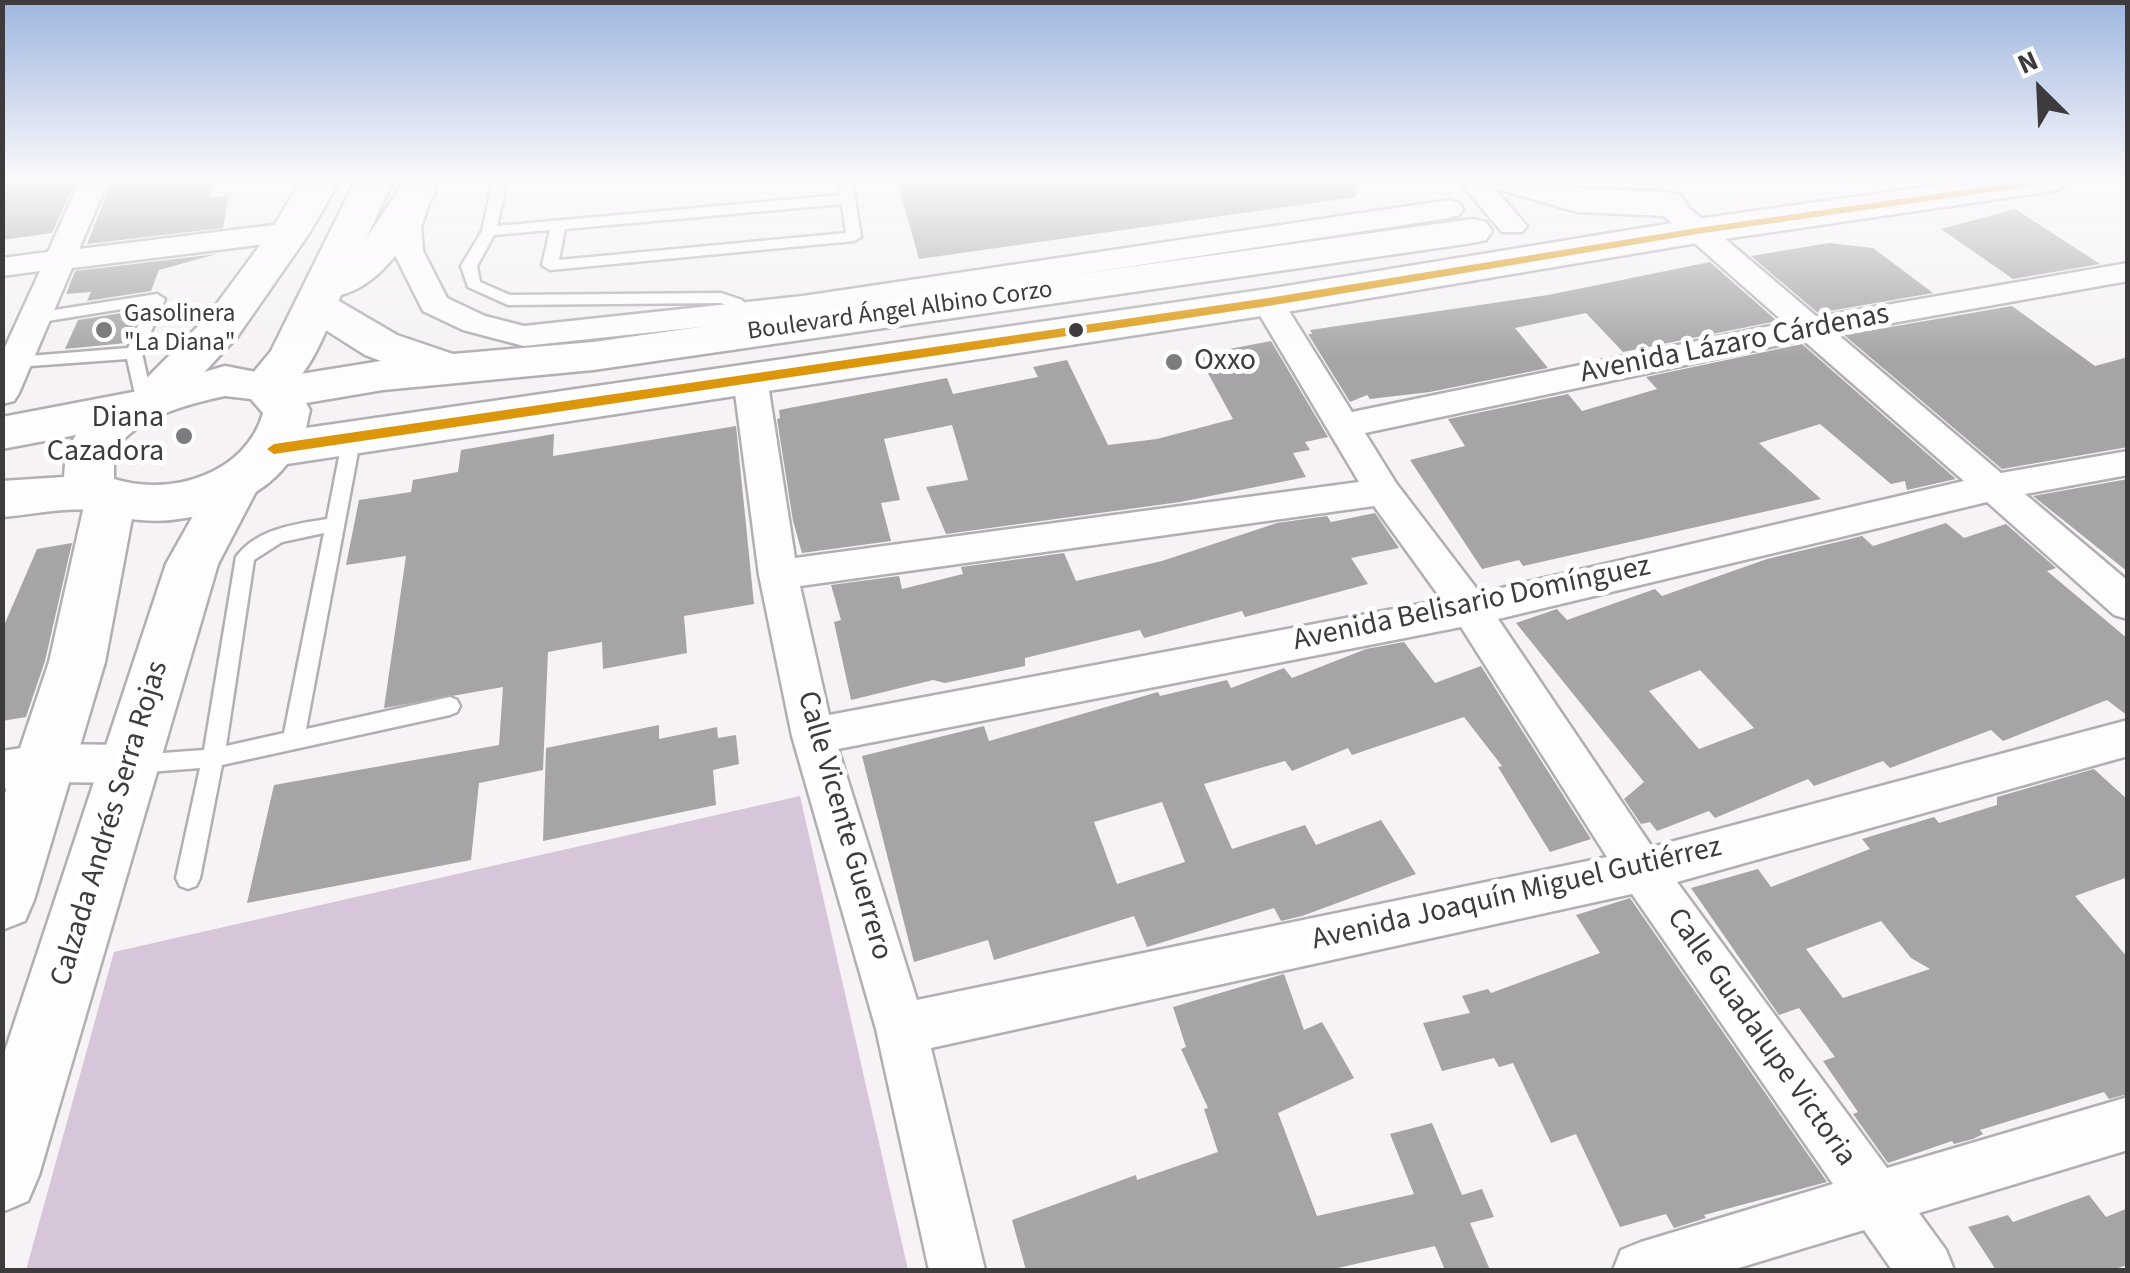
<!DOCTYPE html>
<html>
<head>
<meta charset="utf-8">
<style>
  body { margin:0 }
  #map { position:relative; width:2130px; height:1273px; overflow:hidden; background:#f6f2f6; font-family:"Source Sans 3",sans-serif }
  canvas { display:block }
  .frame { position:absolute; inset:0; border:5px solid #3e3b3e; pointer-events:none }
  .north { position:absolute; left:1990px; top:40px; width:100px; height:100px; -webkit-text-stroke:8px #fff; paint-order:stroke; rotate:336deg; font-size:28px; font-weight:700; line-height:40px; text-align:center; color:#3e3b3e }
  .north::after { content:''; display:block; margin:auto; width:35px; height:45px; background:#3e3b3e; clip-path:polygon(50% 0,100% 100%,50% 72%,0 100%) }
</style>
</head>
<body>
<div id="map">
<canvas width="2130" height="1273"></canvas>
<div class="frame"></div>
<div class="north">N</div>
</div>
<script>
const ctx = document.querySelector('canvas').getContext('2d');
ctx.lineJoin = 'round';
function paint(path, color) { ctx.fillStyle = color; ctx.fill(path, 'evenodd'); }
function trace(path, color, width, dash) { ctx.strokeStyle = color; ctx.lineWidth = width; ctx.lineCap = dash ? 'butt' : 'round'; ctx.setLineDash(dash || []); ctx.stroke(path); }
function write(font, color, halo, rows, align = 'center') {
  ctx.font = font + ' "Source Sans 3",sans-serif'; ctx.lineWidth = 10; ctx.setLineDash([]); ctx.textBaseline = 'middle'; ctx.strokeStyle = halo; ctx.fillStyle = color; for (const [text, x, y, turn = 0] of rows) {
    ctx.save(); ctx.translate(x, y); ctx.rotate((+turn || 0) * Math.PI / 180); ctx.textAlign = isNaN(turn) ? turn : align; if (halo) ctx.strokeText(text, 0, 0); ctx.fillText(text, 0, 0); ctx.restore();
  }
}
paint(new Path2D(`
  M800,796L908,1270H26L114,952Z`), '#d7c5d9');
paint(new Path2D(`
  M2,181H76L52,233L2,240Z
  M112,181H214L210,198L229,195L223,228L87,244Z
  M897,181H1355L1356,197L919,259Z
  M2015,209L2100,264L2013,279L1941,229Z
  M1829,243L1873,248L1933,293L1818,313L1751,256Z
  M217,254L159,270L151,291L87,301L91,292L66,294L75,271Z
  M1710,262L1777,321L1623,352L1586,313L1515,328L1548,368L1430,392L1370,399L1367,395L1350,402L1308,334H1312L1310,330L1548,295Z
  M2012,306L2095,366L2128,357V447L2002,469L1844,335Z
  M141,310L126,343L65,349L78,320Z
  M1271,341L1328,437L1305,442L1310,450L1293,453L1306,477L1180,502L946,534L926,487L968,480L952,425L884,439L900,500L881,503L891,541L802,553L793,521L777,419L780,418L779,410L947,378L953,394L1038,377L1033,367L1067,360L1108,445L1157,439L1233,419L1198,355Z
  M1802,344L1956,479L1907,490L1905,481L1891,484L1820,424L1759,443L1821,499L1523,566L1519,560L1482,569L1410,460L1465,446L1448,419L1568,394L1582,411L1657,389L1646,377Z
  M736,426L754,604L684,616L687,653L603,669L602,642L548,652L543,770L479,783L471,860L247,903L274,785L499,745L503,687L384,708L406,556L346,565L359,500L411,492L413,480L458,472L461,450L554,434L553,456Z
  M2128,479V572L2033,496Z
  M1375,513L1399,548L1351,558L1368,584L1245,617L1242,611L1144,638L1140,630L1025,658V666L945,683L933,680L851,700L834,622L841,620L831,585L899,576L902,589L963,574L961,567L1064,553L1076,581L1162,561L1277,523L1327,516L1331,522Z
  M1946,523L1964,538L2006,524L2056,568L2047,571L2128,639V716L2107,700L2003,741L1991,730L1890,768L1883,761L1814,786L1808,779L1715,818L1709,811L1657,831L1650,822L1641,824L1624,799L1644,782L1516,623L1557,609L1567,620L1655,589L1662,596L1767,559L1862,536L1873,546ZM1700,670L1754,728L1699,749L1649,691Z
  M72,543L45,661L26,717L2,721V630L37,549Z
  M1404,642L1435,683L1481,666L1591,839L1550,852L1498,767L1502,766L1464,717L1352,755L1348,748L1292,771L1285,761L1204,784L1232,849L1305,825L1316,845L1381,820L1416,874L1302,916L1281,921L1274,908L1147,947L1134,916L994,960L988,940L914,962L862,756L984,726L989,741L1158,692L1160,696L1227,680L1231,688L1284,668L1292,678L1366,649ZM1162,802L1185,862L1117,884L1094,822Z
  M659,725V739L717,727L718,738L736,735L739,764L713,770L716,805L543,841L546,748Z
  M2094,769L2128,800V877L2075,896L2128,958V1094L2109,1099L2104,1092L1980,1130L1983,1134L1973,1139L1954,1144L1952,1141L1888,1163L1853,1114L1858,1112L1823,1061L1835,1057L1799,1008L1779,1015L1691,888L1758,869L1771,887L1870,849L1862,839L1934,817L1939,823L1997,805V797ZM1881,921L1911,958L1930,969L1843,998L1806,949Z
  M1630,898L1827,1182L1704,1215L1706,1218L1674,1228L1666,1214L1620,1227L1576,1134L1551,1143L1513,1063L1499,1067L1494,1058L1442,1071L1423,1023L1470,1013L1462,996L1488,989L1491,993L1600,953L1576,915Z
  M1284,974L1304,1030L1322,1022L1354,1078L1278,1113L1317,1216L1414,1194L1390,1134L1432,1123L1462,1195L1482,1189L1494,1217L1470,1223L1490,1270H1445L1435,1246L1329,1270H1026L1012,1220L1136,1175L1137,1180L1218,1152L1204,1109L1208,1108L1181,1049L1186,1047L1173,1007Z
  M2089,1195L2106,1217L2128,1208V1265L2111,1270H1996L1968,1227L2008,1215L2013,1222Z`), '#a7a4a7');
const lane = new Path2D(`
  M493,181H507L497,226L840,195L838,181H852L861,237L854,241L550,270L542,265L550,230L494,235L477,266L480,282L510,295L721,293L742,300L751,313L743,318L737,316L731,306L720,303L508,305L468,287L461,266L482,231ZM842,204L846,233L559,260L565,229Z
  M157,294L165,299L142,353L153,403L151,407H139L137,403L127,359L16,367L8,362L16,357L128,348L147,305L35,323L27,318L35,313Z
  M352,430L361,436L306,729L450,697L457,700L460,706L457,712L450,715L222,765L200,878L196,886L188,889L180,886L176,878L200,768L136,773L128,771L125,764L128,757L136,755L204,750L236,557C256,529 295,524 327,519L343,436ZM324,533L284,733L226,746L254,560L282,542Z`);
const street = new Path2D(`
  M80,181H108L79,249L290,223L300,226L305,232L300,238L290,241L72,268L19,393L14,401L2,404V354L40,271L2,276V258L48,252Z
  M409,181H437L421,227L423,251L447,298L485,316L524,326L803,296L1449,200L1459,203L1463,209L1459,215L1449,218L803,316L524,346L463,330L423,311L393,251L391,227Z
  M1459,181H1488L1527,226L1522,232H1502Z
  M1667,195L1677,198L1817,317L2128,263V281L1836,333L2001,473L2128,451V475L2025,494L2128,581V619L2114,615L1987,502L1498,619L1652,847L2128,720V756L1677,882L1887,1168L2128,1097V1150L1919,1213L1946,1250L1954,1270H1892L1864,1230L1732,1270H1613L1621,1250L1641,1242L1833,1184L1632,894L931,1048L985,1270H929L876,1029L792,736L759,575L733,378L738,370L750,367L762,370L767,378L795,558L1359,482L1252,302L1257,295H1279L1352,412L1785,323L1657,210L1653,204L1657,198ZM1803,340L1964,481L1480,593L1396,483L1365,433ZM1374,506L1442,600L829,715L800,586ZM1461,627L1607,857L917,1000L838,749Z
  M47,744L129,745L144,751L151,764L144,777L129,783L47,782L2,789V751Z`);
const secondary = new Path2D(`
  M301,181H339L310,232L237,337L168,411L152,415L136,411L129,400L136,389L207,317L272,229Z
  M355,181H393L366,239L402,185L416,181L430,185L435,193C413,230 387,283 341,295C324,333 301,411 249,397L242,386L271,351Z
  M237,463L254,468L262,480L218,564L39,1175L28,1201L2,1212V1060L166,564L220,468Z
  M111,479L129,484L136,497L105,662L34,900L25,921L2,930V802L49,662L86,497L93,484Z`);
const primary = new Path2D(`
  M1492,181H1553L1580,188L1667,192L1681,196L1687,204L1681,212L1667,216L1578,212L1497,189Z
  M1967,181H2065L2060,189L2046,192L1697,243L1268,315L287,464C257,504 189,525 140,520C125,519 110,513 95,511C67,506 31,515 2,517V481L64,477L66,451L76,435L2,449V417L133,392L225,366L282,377L381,361L365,355L302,315L296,306L302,297L317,293L332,297L397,335L453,354L593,342L1472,219L1486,222L1492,231L1486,240L1472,243L593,370L383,390L306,403L310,410L306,428L1268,289L1697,219ZM225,396L251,399L263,413C246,474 171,497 114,479V451C137,417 187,404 225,396Z`);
trace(lane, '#b2afb3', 5);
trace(street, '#b2afb3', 5);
trace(secondary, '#b2afb3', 5);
trace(primary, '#b2afb3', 5);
paint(lane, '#fefdfe');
paint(street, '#fefdfe');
paint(secondary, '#fefdfe');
paint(primary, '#fefdfe');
paint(new Path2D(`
  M2026,181H2051L2046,184L1697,234L1268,306L274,454L267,449L274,444L1268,298L1697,228Z`), '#db9609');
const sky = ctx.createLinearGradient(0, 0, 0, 359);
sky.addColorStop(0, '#9eb6df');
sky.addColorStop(0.5, '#fbf9fb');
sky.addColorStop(1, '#fbf9fb00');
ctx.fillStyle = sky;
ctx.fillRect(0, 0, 2130, 359);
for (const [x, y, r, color] of [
  [104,330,10,"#7e7b7e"],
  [1076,330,9,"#3e3b3e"],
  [1174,362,10,"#7e7b7e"],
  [184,436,10,"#7e7b7e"]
]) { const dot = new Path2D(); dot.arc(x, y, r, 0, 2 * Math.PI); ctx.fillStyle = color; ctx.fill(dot); trace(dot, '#fff', 4); }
write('25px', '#3e3b3e', '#fff', [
  ["Boulevard Ángel Albino Corzo",900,312,-8]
]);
write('25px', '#3e3b3e', '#fff', [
  ["Gasolinera",124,316],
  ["\"La Diana\"",124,345]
], 'left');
write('30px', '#3e3b3e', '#fff', [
  ["Avenida Lázaro Cárdenas",1735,345,-11],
  ["Avenida Belisario Domínguez",1472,605,-12],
  ["Calzada Andrés Serra Rojas",111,824,-73],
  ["Calle Vicente Guerrero",843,826,74],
  ["Avenida Joaquín Miguel Gutiérrez",1517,895,-13],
  ["Calle Guadalupe Victoria",1760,1038,55]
]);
write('30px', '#3e3b3e', '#fff', [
  ["Oxxo",1194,362],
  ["Diana",164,419,"right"],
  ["Cazadora",164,453,"right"]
], 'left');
</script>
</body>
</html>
